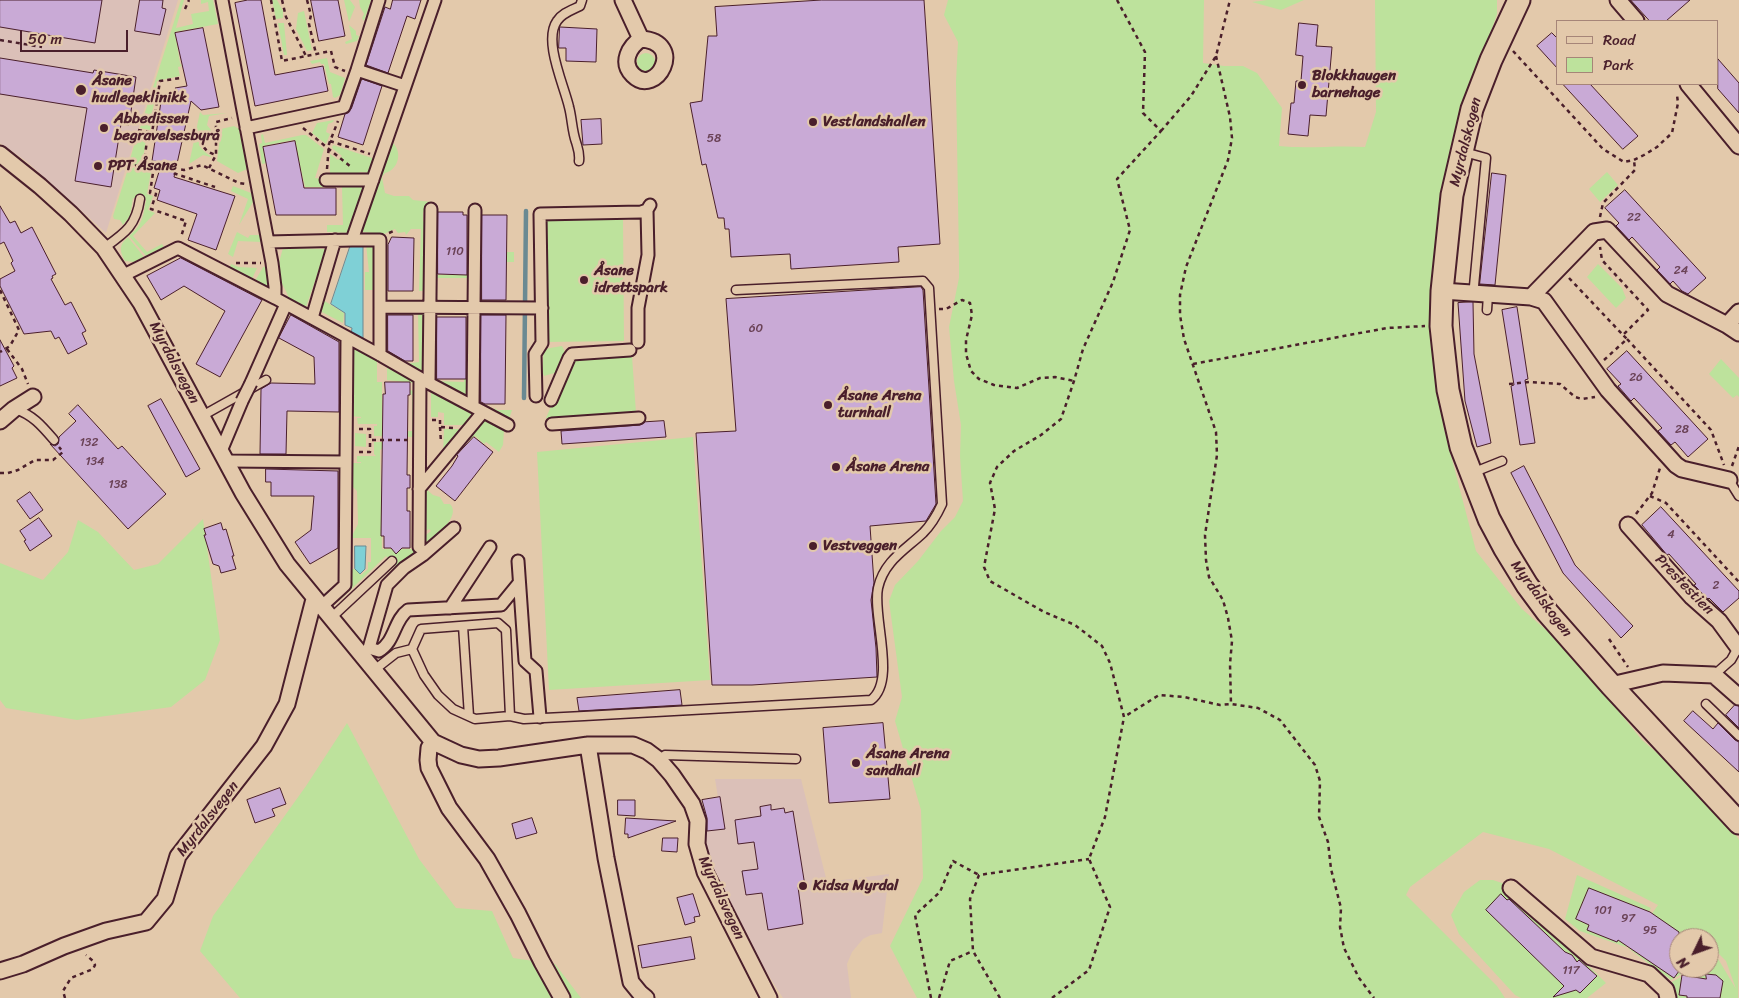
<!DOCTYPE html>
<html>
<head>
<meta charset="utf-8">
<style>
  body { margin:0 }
  #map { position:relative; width:1739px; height:998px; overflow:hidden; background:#e3c9ab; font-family:Sriracha,sans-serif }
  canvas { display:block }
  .legend { position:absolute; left:1556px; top:20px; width:162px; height:65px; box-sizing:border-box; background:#e3c9ab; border:1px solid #a68578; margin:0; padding:6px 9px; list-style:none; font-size:15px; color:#4a1f2b }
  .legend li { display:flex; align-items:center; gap:10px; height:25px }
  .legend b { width:25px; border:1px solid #a68578 }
  .north { position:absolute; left:1669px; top:928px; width:50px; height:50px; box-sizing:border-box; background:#e3c9ab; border:1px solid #a68578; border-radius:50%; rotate:228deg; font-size:14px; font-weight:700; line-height:20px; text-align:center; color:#4a1f2b }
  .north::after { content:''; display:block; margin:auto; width:18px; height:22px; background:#4a1f2b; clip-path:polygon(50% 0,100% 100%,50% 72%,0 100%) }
  .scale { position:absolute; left:20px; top:30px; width:108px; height:22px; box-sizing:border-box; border:2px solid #4a1f2b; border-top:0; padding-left:6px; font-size:15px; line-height:18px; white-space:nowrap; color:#4a1f2b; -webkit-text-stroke:4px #e3c9ab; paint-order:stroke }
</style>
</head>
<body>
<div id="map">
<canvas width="1739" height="998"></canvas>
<ul class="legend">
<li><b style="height:6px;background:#e3c9ab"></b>Road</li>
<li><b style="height:14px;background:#bde29c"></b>Park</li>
</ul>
<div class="north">N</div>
<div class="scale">50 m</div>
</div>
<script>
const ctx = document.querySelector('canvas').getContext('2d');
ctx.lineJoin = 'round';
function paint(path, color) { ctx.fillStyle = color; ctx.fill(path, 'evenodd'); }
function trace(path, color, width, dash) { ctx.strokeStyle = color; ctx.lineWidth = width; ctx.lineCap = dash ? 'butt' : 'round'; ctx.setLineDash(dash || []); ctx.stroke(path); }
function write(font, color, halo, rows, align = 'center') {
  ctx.font = font + ' Sriracha,sans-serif'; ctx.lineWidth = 5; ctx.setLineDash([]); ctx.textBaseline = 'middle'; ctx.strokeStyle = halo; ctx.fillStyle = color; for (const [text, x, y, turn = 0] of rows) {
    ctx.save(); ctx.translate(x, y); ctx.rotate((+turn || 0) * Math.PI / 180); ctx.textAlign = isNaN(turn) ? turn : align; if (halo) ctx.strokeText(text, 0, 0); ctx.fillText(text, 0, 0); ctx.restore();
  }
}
paint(new Path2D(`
  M0,0H178L106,233L26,161L0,143Z
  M715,779H801L827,882L889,874L882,933L871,935L863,939L852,952L847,964L851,998H783L751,948L720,889L703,848L707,831L723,828Z`), '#dbc0b8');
paint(new Path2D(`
  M181,0H184L176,28L193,24L191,14L209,11L208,2L201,4V0H213L218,24L175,32L180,63L182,66L178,67L180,76L157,81L150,130L140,128Z
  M272,0H277L283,11V18L276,19Z
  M344,0H350L355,7L349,22Z
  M359,0H371L364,21L362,18L364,14L360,7Z
  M948,0H1204L1203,63L1224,66H1243L1257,73L1282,108L1279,146C1308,149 1336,145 1365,147L1376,112L1375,0H1497V14L1473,83L1446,303L1443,425L1476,551L1522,609L1568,649L1642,740L1714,802L1739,840L1738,998H1674L1672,982L1696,968H1709V962L1717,957L1736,989L1726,961L1718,953L1709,959V938H1679V968H1692L1671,980L1628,948L1658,905L1549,849L1483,832L1410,887L1406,895L1497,986L1505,998H917L890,946L923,878L921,810L895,721L902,697L889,601L895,585L918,561L941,531L955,517L963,501L960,456L961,425L954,381L949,327L959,278V260L956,82L958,42L944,15Z
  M1267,0H1304L1281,10L1252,2Z
  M304,11L312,50L307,51L296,29L298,13Z
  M278,23H284L287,55H284Z
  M349,25L356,31V35L359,36L357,41L346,44L345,42L352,39Z
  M637 62a9 9 0 1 1 18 0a9 9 0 1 1-18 0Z
  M327,58L330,72L345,78L340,95L335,98L333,97L331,84H329L324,64H321L320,62L312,64L310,61Z
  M200,112L203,115L227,113L209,116L207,125L211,130V132L205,133L199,139C198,147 204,152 211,156L210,157L203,155L189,164Z
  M334,120L333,122L328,124L326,132L330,134L326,144L312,133L317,123Z
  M234,126L239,129L247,169L238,173L217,161L221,129Z
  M138,132L147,134L142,164L128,166Z
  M263,134L265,143L302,135H306L324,149L315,178L323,179L324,187H305L294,140L263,146L267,163L262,164L259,144L262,143L261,135Z
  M391,141C393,143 395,145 396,147C402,158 395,171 385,173L382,177L385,193L394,196H409L413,200L432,202L434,209L423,212V221L427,222V291H419L421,229H411L406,235L405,232L398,233L395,229L384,234L363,232L362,229Z
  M333,145L375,159L371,173L360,172L358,175L330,178V154L338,160L342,156L332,148Z
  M141,166L151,172L147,194L153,196L148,210L155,213L133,236L147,252L162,244L164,247L146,256L129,236C143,224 143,217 146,200L133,198L130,216L123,225L120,220L114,219L113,216L128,169Z
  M1607,172L1618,185L1600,202L1589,189Z
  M329,184H359L366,190L352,233L327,232V225H343L342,187H329Z
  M233,186L251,193L253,202L239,225L248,199L231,191Z
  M544,219H623L624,341L545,342Z
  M237,232L248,238L250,235H259L260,233L262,242L238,241L233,257L228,254Z
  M128,237L144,257L134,262L125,261C119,250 119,245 128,237Z
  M378,243V290H365V272H369L366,244Z
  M283,248L326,249L306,307L289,298C287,293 285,289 282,284C275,273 280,259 283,248Z
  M478,249H482L483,252H514V262H482V265H480Z
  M231,264L239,267L257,268L252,279L230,267Z
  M1598,264L1622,288L1626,298L1616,308L1587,277Z
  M434,266H437V275H471V278H437L436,284H434Z
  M263,267H266L270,289L255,281Z
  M323,300L344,313L343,323L318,310Z
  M418,310L426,311L425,376L405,364L419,362Z
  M351,345L377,359V382H382V432L412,431V395L410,394V390L414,391V383L387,380V364L417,381V437L374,436V426H377V424H358L357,418H361V417L351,416Z
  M562,346L565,352L558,372L544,376L542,370L544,349Z
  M632,356L636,413L551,420L546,418L572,358Z
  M1721,359L1739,378V397L1737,395L1733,398L1709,374Z
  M464,371H470V401L435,381L464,382Z
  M431,390L476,414L467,425H444V413L438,412V417H431Z
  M495,408L497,410H512L508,422L493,413Z
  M482,417L504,430L503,445L499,452L486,442L484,444L475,436L469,440L465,437Z
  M444,429H463L443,454Z
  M355,433L366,434V447L355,446Z
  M693,437L710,680L549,690L537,452Z
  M374,442H397L380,450L382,549H417L419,551L397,567L386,556L342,598L339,595L350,569H355L361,575L368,569V562H371V538H351L358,524V520L357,491L350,484V463H361V462H357V456H376L374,454Z
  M425,488L433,495L440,497L444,504H450C462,516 434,538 425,547L422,538L431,531L429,529L422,534Z
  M203,519L220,640L205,680L171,707L77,720L6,708L0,700V563L43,580L68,552L78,520L98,532L134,570L158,564Z
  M347,723L419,859L456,908L492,911L513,958L555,964L581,998H240L200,951L213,916L306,786Z
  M1577,875L1651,908L1626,947L1580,931L1565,919Z
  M1480,880H1493L1505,884L1606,983L1587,998H1521L1515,995L1459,934L1451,915L1464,892Z`), '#bde29c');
const water = new Path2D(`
  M351,244H363V340L351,334L352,328L345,325V313L331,304Z
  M355,546H366L365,569L360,574L355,569Z`);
paint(water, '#7fd0d6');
trace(water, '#6a8992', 1);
trace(new Path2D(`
  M524,398L526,211`), '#6a8992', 4.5);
const building = new Path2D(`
  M0,0H102L95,43L0,27Z
  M140,0H163L162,8L166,9L160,35L135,31Z
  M248,0H261L275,75L323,66L328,91L255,106L235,3Z
  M311,0H338L345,36L319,41Z
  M393,0H421L415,19L407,16L388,73L366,65L385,7L390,9Z
  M822,0H924L940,244L898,247L899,262L791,269L790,254L731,257L729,229H725L724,218H718L706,164L702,165L690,103L702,101L708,36H717L715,7Z
  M1631,0H1690L1666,21H1650Z
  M1299,23L1318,25L1316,46L1332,47L1326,116L1310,115L1308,136L1288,134L1291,103H1294L1296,81H1301L1303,56L1296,55Z
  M560,27L597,29L596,62L566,61V48H559Z
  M203,28L219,107L201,110L191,101L174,177L235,196L216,250L188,240L197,214L157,200L160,190L154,188L162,162L152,161L162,95L178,92L175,88L187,86L175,33Z
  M1552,33L1558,39V69L1537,46Z
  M0,58L93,73L94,70L136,77L129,125L121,124L111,187L75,181L87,108L0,94Z
  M1718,59L1739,83V113L1718,89Z
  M362,79L382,86L363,145L338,137L345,114L351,109Z
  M1563,84H1590L1638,136L1623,149Z
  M601,119L602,144L583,145L581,120Z
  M295,141L304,188H336V215H276L263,147Z
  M1492,173L1506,175L1495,285L1480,284Z
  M1625,190L1706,278L1688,294L1682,291L1673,281L1670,284L1657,270L1660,267L1632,237L1629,240L1616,226L1619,223L1605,208Z
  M0,206L10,223L15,221L21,233L32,227L56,274L52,276L53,278L51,279L65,305L71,302L86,331L82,333L87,344L68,354L59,337L55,339L51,331L24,334L0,286V279L15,271L11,263L13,261L4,242L0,244Z
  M438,212H463V215H467V275L438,274Z
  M482,215H507L506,300H482Z
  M392,237L414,238L413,291H388V245Z
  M181,258L262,300L220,377L196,364L225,311L184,286L161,300L147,276Z
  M921,287L923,290L936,504L926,521L870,526L874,583L871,600L876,648L877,677L752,685H712L696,433L736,431L726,299Z
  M1473,302L1474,354L1491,443L1477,447L1465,401L1458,303Z
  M1517,307L1528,379L1525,380L1535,443L1520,445L1511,386L1514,385L1502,310Z
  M291,315L339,342V412L287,411L286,454H260L261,389L271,383L315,384L314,357L279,338Z
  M388,315H413V361H405L388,351Z
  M481,315H506L505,404H485L481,402Z
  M437,317H466V379H437Z
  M0,340L14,366L12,368L17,378L0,386Z
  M1627,351L1708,439L1688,457L1675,442L1671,445L1658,431L1662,428L1634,398L1631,401L1618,386L1621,384L1607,369Z
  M385,382H410V395H408L407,475H410V488H407V511H410V548H402L396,554L391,548H384V536H381L383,394H385Z
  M161,399L200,469L186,477L148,406Z
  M78,405L118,449L122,446L166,494L128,529L50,444L55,446L58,444L59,437L76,421L69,414Z
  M664,421L666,437L562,444L561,431L640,425L645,422Z
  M474,437L493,452L455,501L436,486L452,466L458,456L457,455Z
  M1524,466L1575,565L1633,626L1621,638L1563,573L1511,473Z
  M266,469L338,471V548L310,564L295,542L311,530L314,496H271V482H266Z
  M30,492L43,510L30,519L17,501Z
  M1661,507L1739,591V598L1723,612L1709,598L1708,599L1694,585L1696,584L1669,554L1667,555L1642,525Z
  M39,518L52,536L30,551L24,541L26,540L20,531Z
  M221,523L223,530L226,529L234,556H232L236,569L221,573L219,566L213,564L204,535H206L204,529Z
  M680,690L682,705L579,711L577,698Z
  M1735,705L1739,706V728L1726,715Z
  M1693,711L1713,729L1718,723L1735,740L1739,742V772L1684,721Z
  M883,723L890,799L829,803L823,728Z
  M280,788L286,804L272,809L275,816L255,823L247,800Z
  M720,797L725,829L707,831V818L702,800Z
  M618,800H635V816L618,815Z
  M771,805V810L784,808L785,813L793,811L805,886L798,887L803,924L768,930L762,893L746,895L742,871L758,869L754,842L738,844L735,820L761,816L760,807Z
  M532,818L537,833L516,839L512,824Z
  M626,818L676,821L628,838V834H625Z
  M663,838H678L677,852L662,851Z
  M1589,888L1650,912L1679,932V971L1674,978L1618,940L1617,942L1587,930L1589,925L1576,919Z
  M693,894L700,916L694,917L695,922L685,925L677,898Z
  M1501,894L1507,900L1509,899L1565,952L1572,955L1577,962L1579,960L1597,976L1580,993L1576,990L1553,997L1564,986L1486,910Z
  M691,937L695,959L642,968L638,946Z
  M1706,974L1716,975L1723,981L1720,998H1687V996L1679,995L1682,975L1706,979Z`);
paint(building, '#c9aad6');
trace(building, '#4a1f2b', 1);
const service = new Path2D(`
  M1464,152L1486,158L1474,286
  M579,161C580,153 578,149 576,142C572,131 572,118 569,107C564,85 543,41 557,21C562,13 572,10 580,6L582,0
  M104,248C125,233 136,226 140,199
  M1487,310L1488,295
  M15,409C33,415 42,426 54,440
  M202,416L266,380
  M1472,473L1502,461
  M1729,480L1739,496
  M330,619L392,561
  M498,623L506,630L510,716L475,719L453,709L438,695L424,675L412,649L421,629Z
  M463,626L469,716
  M373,671L396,653L412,649
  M1714,675L1731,660L1739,646
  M1706,704L1739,736
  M510,716L524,719L584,716L871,700C897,681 872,616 878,588C884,561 905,550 923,533C932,524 937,515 942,504L929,288L923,281L736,290
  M659,760L665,755L796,759`);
const pedestrian = new Path2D(`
  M222,0L272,263L275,287V298L380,355L420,378L419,547
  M357,70L405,86
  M246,128L344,107L357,70L379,0
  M326,180H373
  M352,240H380V355
  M268,242L352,240L435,0
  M124,275L178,248L275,298
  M380,307L542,308
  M312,318L335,240
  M638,342V308L648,255L647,210L650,205
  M423,380L508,425
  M251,383L286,304
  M429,383L431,209
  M536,396L535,354L542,343L540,214L641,212L647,210
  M551,400L569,358L572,354L630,350
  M473,406L475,210
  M552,424L639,418
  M221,451L242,401
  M226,461L346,462
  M419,489L483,412
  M454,528L423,555L404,568L387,585L369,648L379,651C395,642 394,620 408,610L501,605L519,583
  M518,561L525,661L536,671L540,717
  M321,607L345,585L347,338
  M450,608L490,547`);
const minor = new Path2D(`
  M623,0L641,39
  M1618,0L1636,21
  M641,39C687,42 656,98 633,75C620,62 630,46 641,39Z
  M1688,84L1739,146
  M0,154L40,186L71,214L104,248L141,303L243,493L287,564L433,742L461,755L479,759L499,758L588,745H633L647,751L659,760L672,775L692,804L698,821L697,844L705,872L769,998
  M1442,291L1531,297L1544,301L1608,390L1676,465L1682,469L1729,480
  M1531,297L1594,232L1607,230L1667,294L1727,325
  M1739,312L1727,325L1739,333
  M0,421L14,409L33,397
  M1628,525L1692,597L1719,621L1738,647
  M1611,685L1663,673L1714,675L1739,697
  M433,742L429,748L428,760L429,768L449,808L487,859L518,914L542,962L562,998
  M588,745L606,858L631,982L640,993L646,998
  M1511,888L1591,957L1649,974L1666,990L1668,998
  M0,971L23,964L64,946L106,931L146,922L165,899L178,856L264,746L287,704L314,599`);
const secondary = new Path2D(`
  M1519,0L1491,60L1472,109L1452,195L1442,291L1441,326L1448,390L1461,447L1489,519L1505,549L1527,585L1547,612L1611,685L1739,823`);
trace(service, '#4a1f2b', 11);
trace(pedestrian, '#4a1f2b', 15);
trace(minor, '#4a1f2b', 19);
trace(secondary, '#4a1f2b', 25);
trace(new Path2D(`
  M271,0L282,61L331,51L335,67L345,71
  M282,0L286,17L306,56
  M307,0L311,15L309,24L316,54
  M1117,0L1145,52L1143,113L1161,131L1117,179L1130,230L1113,282L1083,349L1074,381L1061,419L1041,435L1014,451L997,467L990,483L995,509L984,567L990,581L1044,612L1075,625L1102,646L1110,663L1124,717L1159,695L1184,697L1220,705L1231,704L1258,708L1280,720L1315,765L1320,781L1319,817L1328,842L1331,869L1341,908L1340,927L1344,948L1359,978L1374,998
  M185,9L189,0
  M0,40L42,47
  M1513,51L1603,149L1624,162L1634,160L1644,155L1657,147L1672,133L1678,103L1677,95
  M1216,56L1230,117L1232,138L1228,160L1186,267L1180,295V315L1184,339L1216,432L1217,455L1205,535L1206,560L1209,577L1223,600L1228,618L1232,641L1230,664L1231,704
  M303,128L351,167
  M138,130L148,132L144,164L184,170L202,165L239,183L246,184
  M1161,131L1191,96L1216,56L1230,0
  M148,132L152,133L160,81L181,78
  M216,135H207L202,139C201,148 209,153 216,155
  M330,141L370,154
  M154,166L150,193L156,194L151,209L186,221L181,237
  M127,167L144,164
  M171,168L170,172L215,187
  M209,168L216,155V122L232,118
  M327,169L329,144L338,121
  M1600,217L1603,203L1635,170L1634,160
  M389,233L396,230
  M236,263H261
  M1569,278L1623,335L1648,310L1602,260L1600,247
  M0,290L19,330L10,346L0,352
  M939,309H946L962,300L970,303L972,315L966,340V354L971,371L979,379L994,385L1017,388L1040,378L1055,377L1074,381
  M1627,339L1711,430L1724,465
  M7,349L22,369L28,384
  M1604,360L1627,339L1623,335
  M1193,364L1387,328L1425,326
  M1509,384L1530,382L1560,384L1575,397L1582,399L1595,397
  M432,420H440V427L454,428
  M440,427L441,443
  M359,429H370V440H408
  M359,452H370V440
  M1732,466L1739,446
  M0,473H8L18,470L35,460H53L63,452L59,447
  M1650,496L1666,503L1739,582
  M1636,514L1652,493L1660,468
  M1609,639L1628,667
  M65,998L63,991L71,978L93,969L95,965L93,961L86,955
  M931,998L915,915L940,892L953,861L979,875
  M939,998L950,961L973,951
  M1000,998L973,951L970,899L979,875L1089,859
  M1052,998L1089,970L1110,907L1089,859L1105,817L1124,717`), '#4a1f2b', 2.5, [4, 4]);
trace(service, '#e3c9ab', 8);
trace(pedestrian, '#e3c9ab', 11);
trace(minor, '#e3c9ab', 15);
trace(secondary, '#e3c9ab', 21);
const pedestrianBridge = new Path2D(`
  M242,401L251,383`);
trace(pedestrianBridge, '#4a1f2b', 15, []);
trace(pedestrianBridge, '#e3c9ab', 11);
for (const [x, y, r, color] of [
  [1302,85,5,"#4a1f2b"],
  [81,90,6,"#4a1f2b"],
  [813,122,5,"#4a1f2b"],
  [104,128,5,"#4a1f2b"],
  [98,166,5,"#4a1f2b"],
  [584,280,5,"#4a1f2b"],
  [828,405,5,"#4a1f2b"],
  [836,467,5,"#4a1f2b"],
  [813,546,5,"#4a1f2b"],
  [856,763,5,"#4a1f2b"],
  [803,886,5,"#4a1f2b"]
]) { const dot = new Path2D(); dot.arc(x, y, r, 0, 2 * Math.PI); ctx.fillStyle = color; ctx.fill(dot); trace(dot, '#e3c9ab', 2); }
write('12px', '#6a4256', null, [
  ["58",714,139],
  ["22",1634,218],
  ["110",455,252],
  ["24",1681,271],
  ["60",756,329],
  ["26",1636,378],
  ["28",1682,430],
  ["132",89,443],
  ["134",95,462],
  ["138",118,485],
  ["4",1671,535],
  ["2",1716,586],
  ["101",1603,911],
  ["97",1628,919],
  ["95",1650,931],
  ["117",1571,971]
]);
write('bold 15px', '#4a1f2b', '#e3c9ab', [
  ["Blokkhaugen",1312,76],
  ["barnehage",1312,93],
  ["Åsane",92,81],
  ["hudlegeklinikk",92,98],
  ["Abbedissen",114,119],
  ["begravelsesbyrå",114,136],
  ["Vestlandshallen",823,122],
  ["PPT Åsane",108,166],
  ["Åsane",594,271],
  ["idrettspark",594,288],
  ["Åsane Arena",838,396],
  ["turnhall",838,413],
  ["Åsane Arena",846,467],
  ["Vestveggen",823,546],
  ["Åsane Arena",866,754],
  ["sandhall",866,771],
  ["Kidsa Myrdal",813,886]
], 'left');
write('15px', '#4a1f2b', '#e3c9ab', [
  ["Myrdalskogen",1466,142,-76],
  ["Myrdalsvegen",174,363,62],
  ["Prestestien",1684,585,46],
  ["Myrdalskogen",1541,599,53],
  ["Myrdalsvegen",208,819,-52],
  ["Myrdalsvegen",721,898,65]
]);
</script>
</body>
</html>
